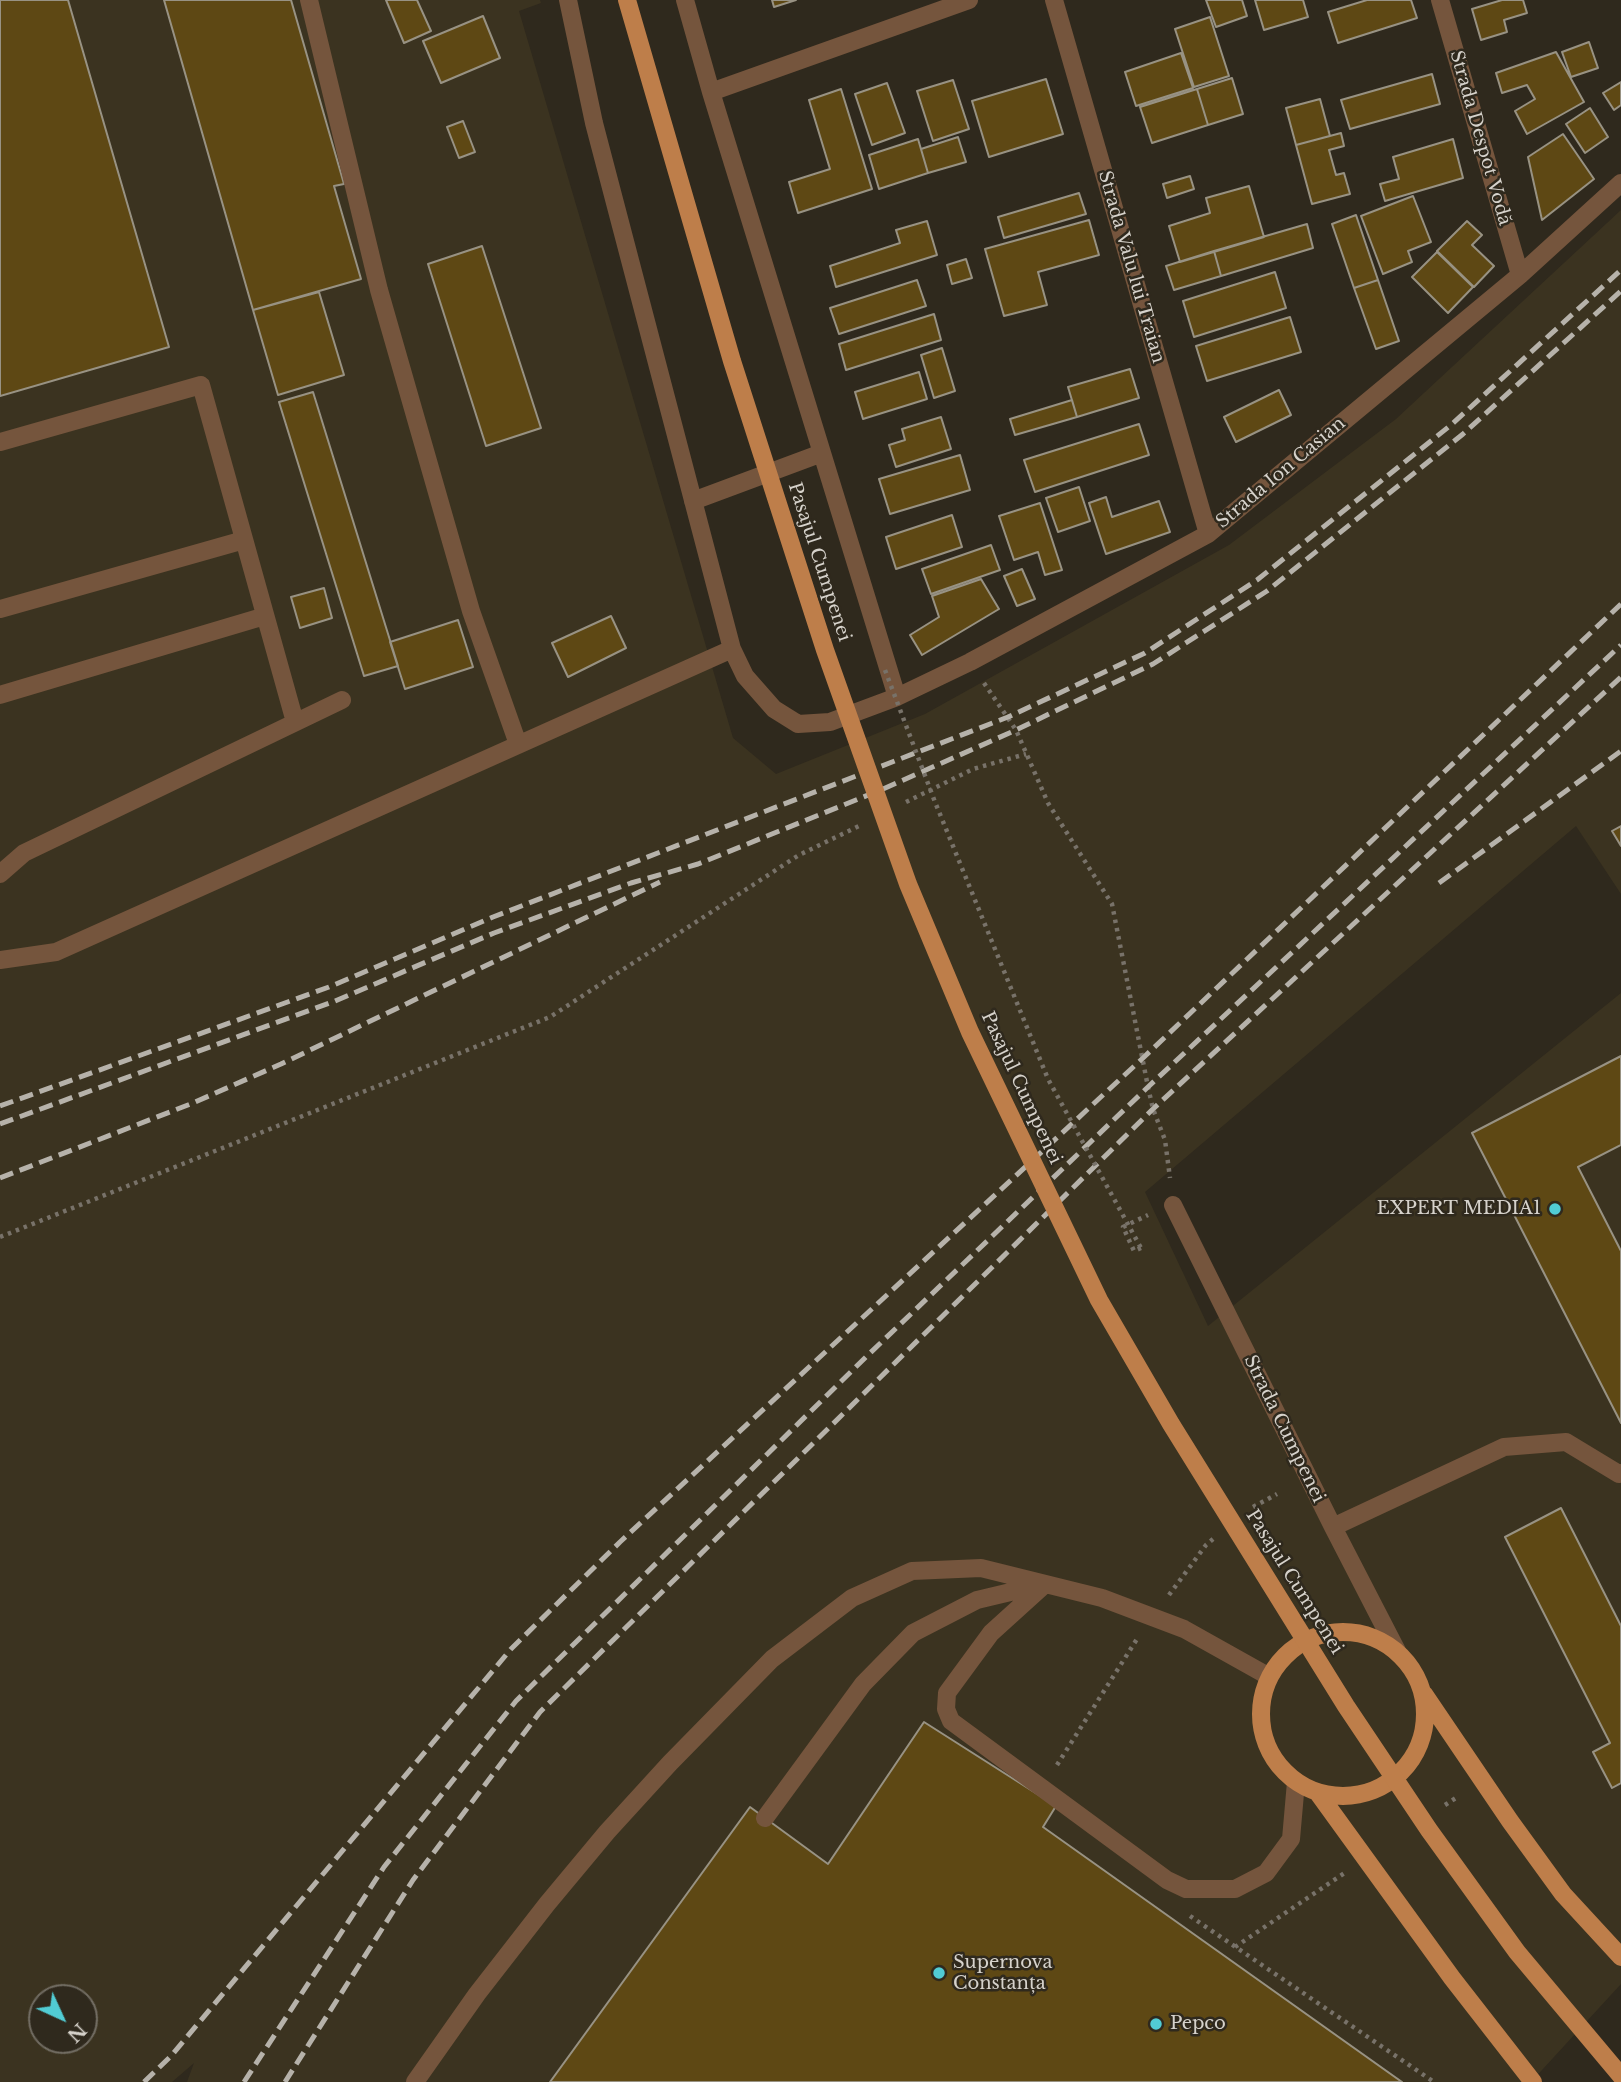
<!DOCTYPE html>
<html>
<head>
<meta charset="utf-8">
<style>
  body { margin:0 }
  #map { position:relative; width:1621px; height:2082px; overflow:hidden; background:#2f291d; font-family:"Libre Baskerville",serif }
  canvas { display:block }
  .north { position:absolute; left:28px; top:1984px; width:70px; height:70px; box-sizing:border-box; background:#2f291d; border:2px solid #726d63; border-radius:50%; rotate:135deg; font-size:19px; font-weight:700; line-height:28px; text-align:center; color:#d6d2cb }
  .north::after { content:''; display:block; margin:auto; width:24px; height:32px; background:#51ccd4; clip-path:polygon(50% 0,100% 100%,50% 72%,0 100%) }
</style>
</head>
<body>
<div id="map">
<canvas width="1621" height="2082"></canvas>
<div class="north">N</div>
</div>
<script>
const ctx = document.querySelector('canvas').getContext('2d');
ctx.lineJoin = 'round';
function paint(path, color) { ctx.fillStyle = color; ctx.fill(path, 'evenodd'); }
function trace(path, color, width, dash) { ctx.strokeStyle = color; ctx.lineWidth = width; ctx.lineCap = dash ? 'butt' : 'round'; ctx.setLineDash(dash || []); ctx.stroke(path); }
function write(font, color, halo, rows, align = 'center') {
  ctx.font = font + ' "Libre Baskerville",serif'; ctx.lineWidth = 5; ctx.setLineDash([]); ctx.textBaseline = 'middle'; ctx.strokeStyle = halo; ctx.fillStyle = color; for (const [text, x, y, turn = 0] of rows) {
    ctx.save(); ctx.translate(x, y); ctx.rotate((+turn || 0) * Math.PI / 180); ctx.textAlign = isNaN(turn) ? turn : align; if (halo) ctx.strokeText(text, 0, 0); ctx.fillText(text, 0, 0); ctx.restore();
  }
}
paint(new Path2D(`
  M0,0H540L541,3L519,11L733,738L776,774L925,714L1229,545L1396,419L1621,210V894L1576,826L1145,1192L1208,1326L1621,993V1984L1531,2082H187L194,2063L172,2082H0ZM42,1998H84V2040H42Z`), '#3b3320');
const building = new Path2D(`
  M0,0H68L169,347L0,396Z
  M164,0H291L344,184L334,186L361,279L253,310Z
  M386,0H417L431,31L404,43Z
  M772,0H796L774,7Z
  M1206,0H1242L1247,16L1216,27Z
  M1255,0H1303L1308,17L1264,30Z
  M1367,0H1411L1417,18L1338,43L1328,12Z
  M1502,0H1523L1527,13L1504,20L1507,32L1481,40L1472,9Z
  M483,16L500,58L441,83L423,41Z
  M1210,17L1229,76L1194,87L1175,29Z
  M1589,42L1598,68L1571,77L1562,52Z
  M1556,52L1584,102L1527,134L1515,111L1535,99L1527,85L1502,93L1496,73Z
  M1181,53L1193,88L1136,106L1125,72Z
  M1432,74L1440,104L1350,129L1341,100Z
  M1232,78L1243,114L1208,125L1197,89Z
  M1046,79L1063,134L989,157L972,101Z
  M953,80L969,129L933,141L917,91Z
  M1621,82V105L1614,110L1603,93Z
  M887,83L905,133L872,145L855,94Z
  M841,89L872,189L798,213L789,182L830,169L809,100Z
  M1197,89L1208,125L1152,143L1140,107Z
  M1320,99L1330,136L1296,145L1286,108Z
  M1590,108L1608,137L1585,153L1566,124Z
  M463,121L475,152L459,158L447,127Z
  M1341,133L1344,146L1329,150L1336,175L1344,173L1350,194L1312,204L1296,145Z
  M1563,134L1594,179L1542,220L1528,157Z
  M958,137L966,162L928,173L921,149Z
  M918,139L928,173L879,189L869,155Z
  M1453,139L1463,178L1385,201L1380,184L1399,179L1393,157Z
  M1190,176L1194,189L1167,198L1163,184Z
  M1249,186L1264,237L1180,262L1169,226L1210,213L1206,198Z
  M1079,193L1086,214L1004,238L998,217Z
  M1413,196L1431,242L1408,251L1412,262L1383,274L1361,216Z
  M1356,215L1378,280L1354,288L1332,224Z
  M1089,220L1099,255L1038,272L1047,305L1004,316L985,249Z
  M927,221L937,255L836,287L830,266L900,243L896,230Z
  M1467,221L1482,235L1472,245L1494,266L1474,287L1437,251Z
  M1307,224L1313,248L1221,276L1214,251Z
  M482,246L541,428L486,446L428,264Z
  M1214,251L1221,276L1174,290L1166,266Z
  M1437,252L1473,287L1448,313L1412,277Z
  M966,259L972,278L952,284L947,265Z
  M1275,272L1286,308L1194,337L1183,301Z
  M917,280L926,306L839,334L830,308Z
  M1378,280L1399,341L1376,349L1354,288Z
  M319,292L344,375L278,395L253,310Z
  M934,314L941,340L846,370L839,344Z
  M1290,317L1301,352L1207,381L1196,346Z
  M942,348L955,391L934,398L921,355Z
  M1130,369L1139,398L1077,417L1068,387Z
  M919,372L927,399L863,419L855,392Z
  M1279,390L1291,415L1236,442L1224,417Z
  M313,392L398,666L364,676L279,402Z
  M1072,400L1077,417L1015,435L1010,419Z
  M941,417L951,449L896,467L889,445L905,440L902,429Z
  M1139,424L1149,455L1035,492L1024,460Z
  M960,455L970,490L890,514L879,479Z
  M1079,487L1090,521L1058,532L1046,498Z
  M1106,497L1112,517L1159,501L1170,532L1106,554L1089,503Z
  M1040,503L1062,570L1045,575L1038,552L1014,560L999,516Z
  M952,515L962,547L896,569L886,537Z
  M991,545L1000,570L931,594L922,569Z
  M1022,569L1035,599L1017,606L1004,576Z
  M981,579L999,609L922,655L910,635L939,617L932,596Z
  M324,588L332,618L300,628L291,597Z
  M611,616L626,648L568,677L552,643Z
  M458,620L473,667L405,689L390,642Z
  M1621,826V846L1612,831Z
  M1621,1056V1145L1578,1167L1621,1251V1423L1472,1133Z
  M1561,1508L1621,1626V1783L1612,1788L1593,1752L1610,1743L1505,1537Z
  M924,1722L1056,1806L1043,1827L1402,2082H550L750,1807L828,1864Z`);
paint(building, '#5e4814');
trace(building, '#989283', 2);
trace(new Path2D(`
  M984,683L1016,730L1048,803L1112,904L1148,1087L1153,1109L1165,1140L1170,1178
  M906,802L973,769L1026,754
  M0,1237L550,1017L799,855L861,825
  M1141,1248L1134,1251L1123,1227L1148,1215
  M1253,1507L1277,1494
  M1169,1595L1206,1545L1213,1539
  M1057,1765L1137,1639
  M1445,1805L1459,1796
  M1190,1916L1434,2082
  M1235,1947L1346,1872`), '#787269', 4.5, [3.5, 5]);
trace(new Path2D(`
  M309,0L379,290L471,611L518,744
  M568,0L594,123L732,649L745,676L774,709L798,724L830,722L897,697L970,662L1208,534L1520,275L1621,183
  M685,0L711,92L897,697
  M1054,0L1208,534
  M1440,0L1520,275
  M711,92L969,0
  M0,442L201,385L295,722
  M693,501L822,453
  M0,609L244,540
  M0,695L265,616
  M0,874L24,853L342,700
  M0,960L56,952L732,649
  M1173,1205L1333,1527L1397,1651
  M1333,1527L1504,1447L1566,1442L1619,1474L1621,1473
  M1044,1585L991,1633L947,1693L946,1709L951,1721L1167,1880L1186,1889H1235L1266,1873L1291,1839L1296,1782
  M765,1818L863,1684L913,1633L977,1600L1040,1585
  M415,2082L477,1994L547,1904L607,1832L670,1763L772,1659L852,1598L912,1571L981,1568L1102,1598L1184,1629L1268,1676`), '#75553d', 18);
trace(new Path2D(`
  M1261 1714a82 82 0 1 1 164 0a82 82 0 1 1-164 0Z
  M1424,1694L1510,1821L1563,1894L1621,1957
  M1318,1793L1452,1978L1533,2082`), '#be7e4a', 18);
trace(new Path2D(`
  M1439,883L1621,751
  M0,1106L329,987L493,917L1008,717L1145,653L1257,580L1451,425L1621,270
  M0,1124L335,1001L494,933L631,883L698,864L883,789L1016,730L1153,664L1267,591L1463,434L1621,291
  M0,1178L193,1103L281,1064L660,882
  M144,2082L171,2056L511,1649L620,1542L1143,1058L1621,604
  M244,2082L384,1867L516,1701L867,1356L1148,1087L1621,645
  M285,2082L413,1880L540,1712L1153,1109L1621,677`), '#b6b2aa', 5, [14, 7]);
trace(new Path2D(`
  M885,670L935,802L1048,1079L1141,1248`), '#787269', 4.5, [3.5, 5]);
trace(new Path2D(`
  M627,0L732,361L825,650L908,884L970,1032L1099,1300L1171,1424L1346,1706L1429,1830L1517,1952L1621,2076`), '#be7e4a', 18);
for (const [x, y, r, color] of [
  [1555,1209,7,"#51ccd4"],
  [939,1973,7,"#51ccd4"],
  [1156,2024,7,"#51ccd4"]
]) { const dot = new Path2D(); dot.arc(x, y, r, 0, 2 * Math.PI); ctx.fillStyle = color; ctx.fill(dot); trace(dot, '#2f291d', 2.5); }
write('18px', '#d6d2cb', '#2f291d', [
  ["Strada Despot Vodă",1480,138,74],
  ["Strada Valu lui Traian",1131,267,74],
  ["Strada Ion Casian",1281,473,-40],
  ["Pasajul Cumpenei",819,562,72],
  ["Pasajul Cumpenei",1021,1088,65],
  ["Strada Cumpenei",1284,1429,64],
  ["Pasajul Cumpenei",1294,1582,58]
]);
write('18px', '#d6d2cb', '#2f291d', [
  ["EXPERT MEDIA1",1541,1209,"right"],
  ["Supernova",953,1963],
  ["Constanța",953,1984],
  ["Pepco",1170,2024]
], 'left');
</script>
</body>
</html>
